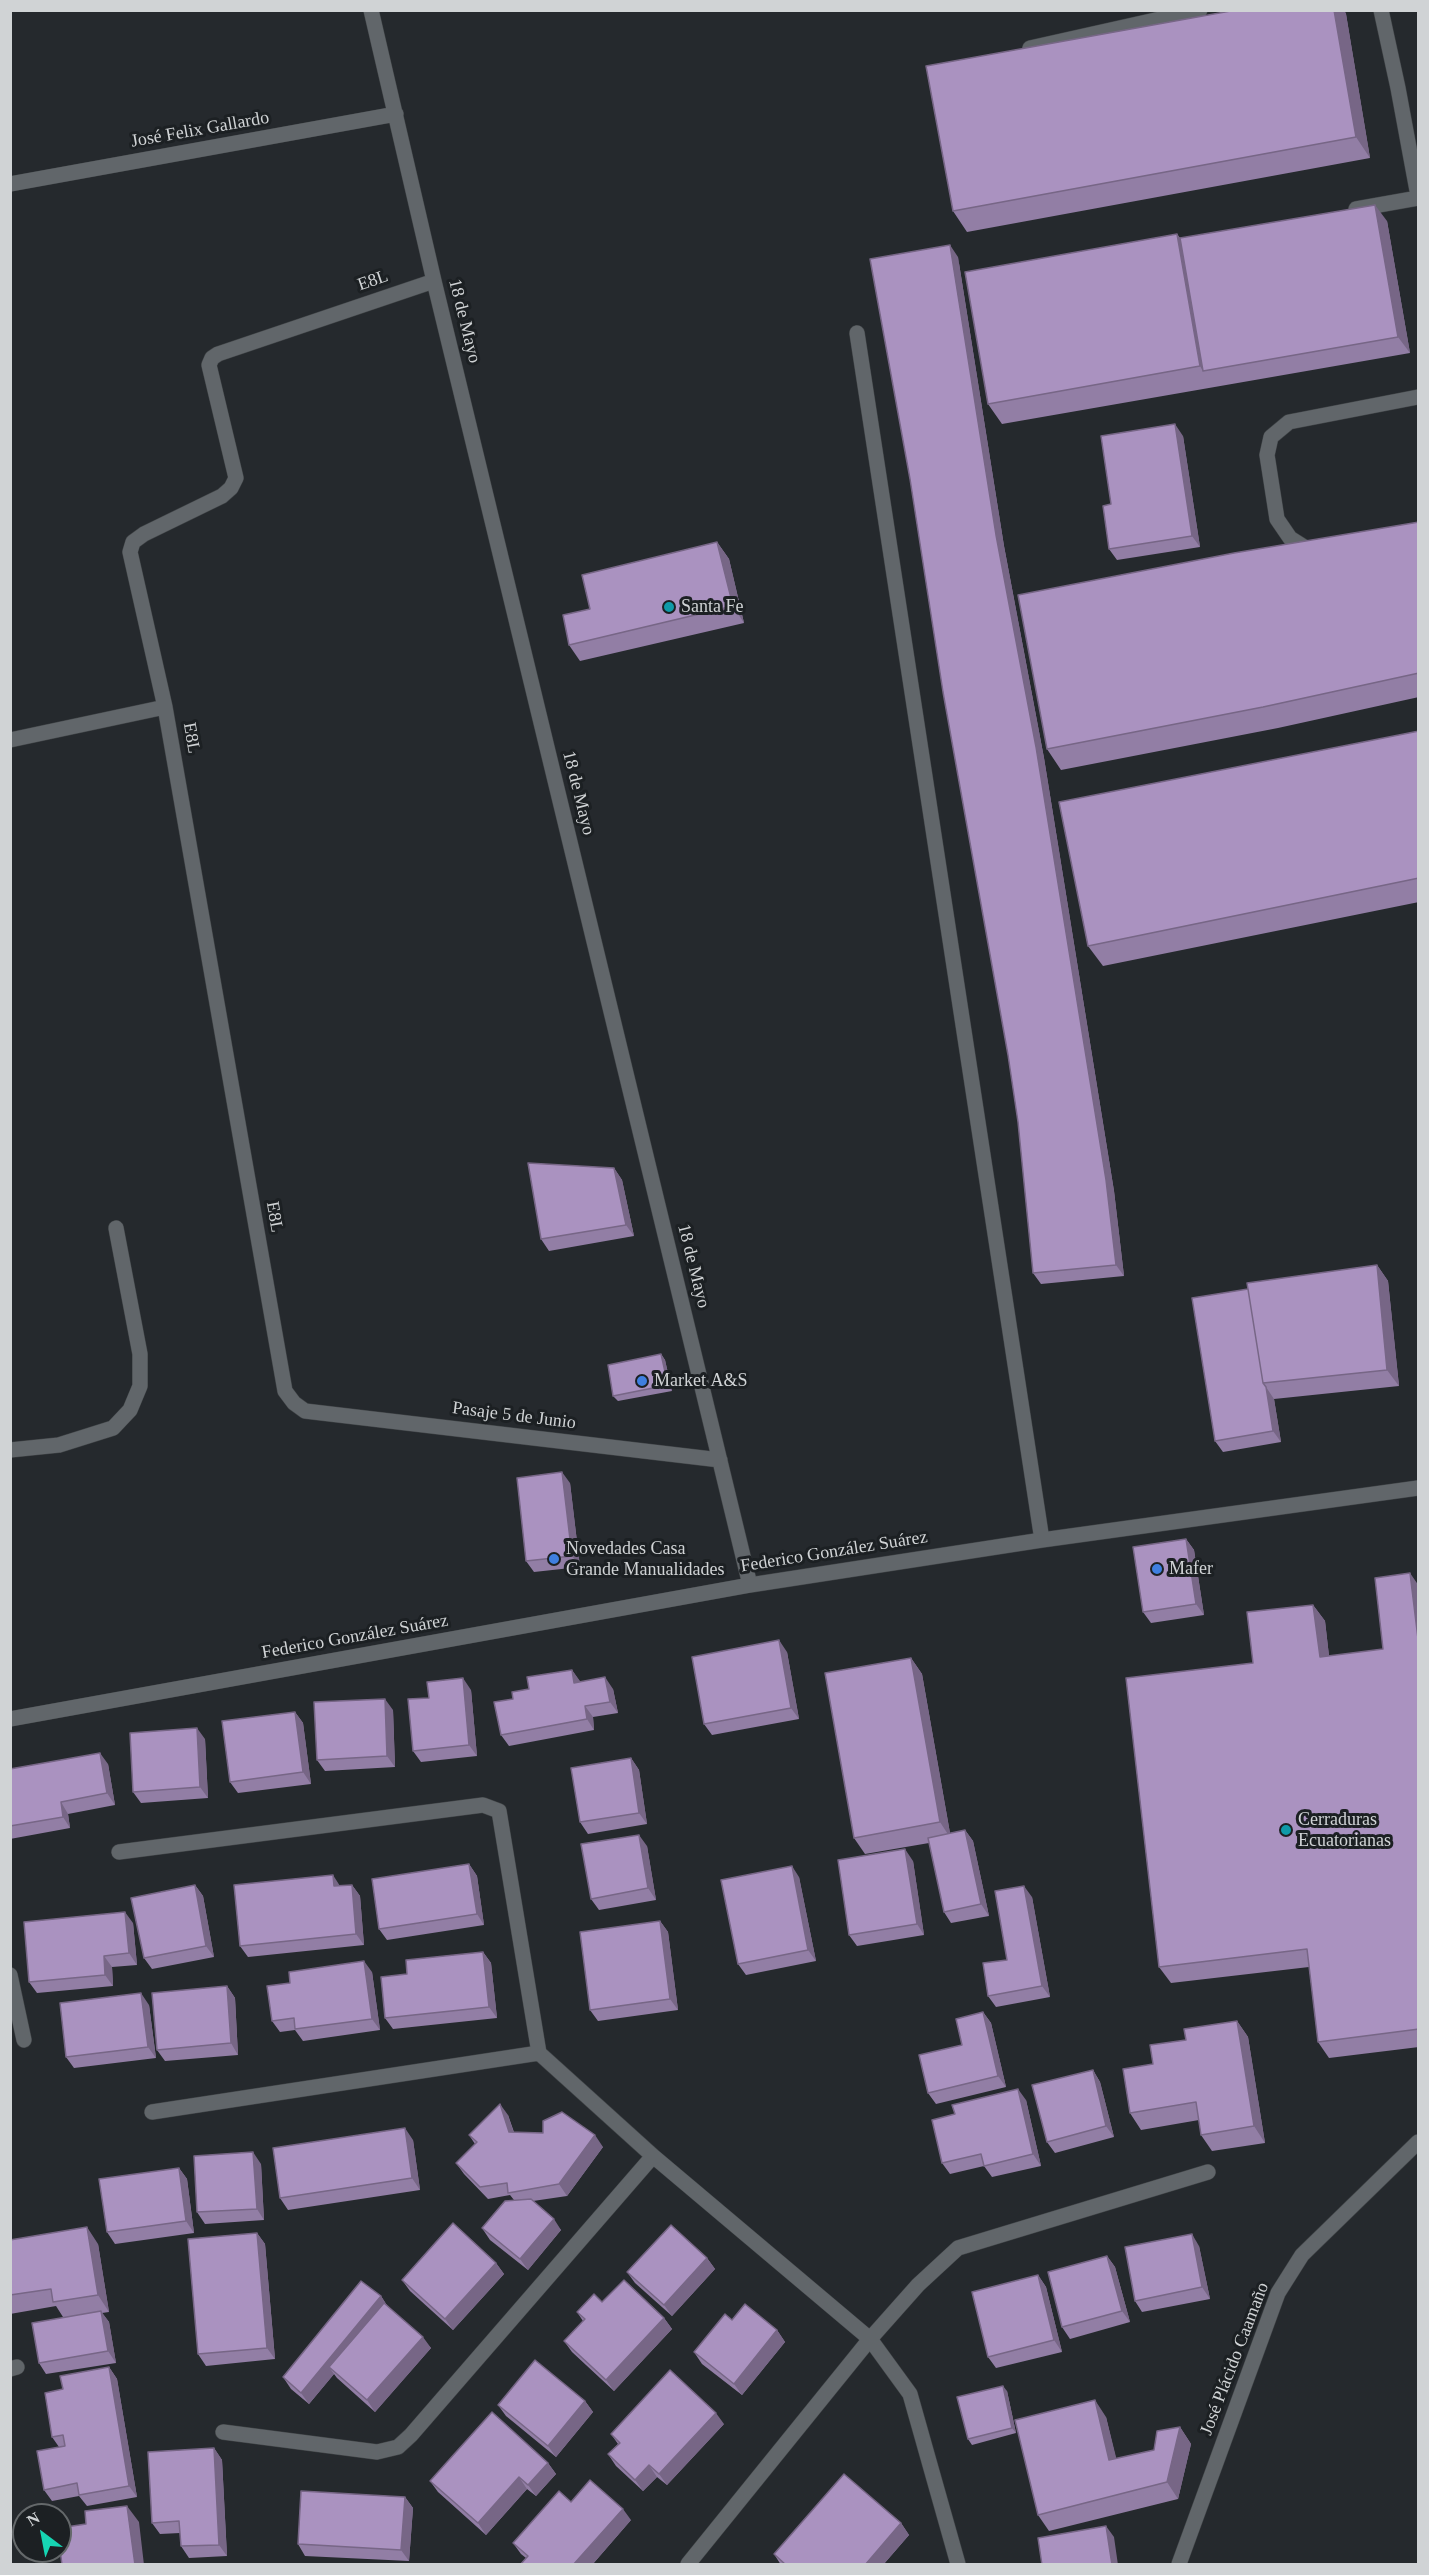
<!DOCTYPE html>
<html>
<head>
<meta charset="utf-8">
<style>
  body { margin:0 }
  #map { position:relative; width:1429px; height:2575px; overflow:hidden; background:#25292d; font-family:"Times New Roman",serif }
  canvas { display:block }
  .frame { position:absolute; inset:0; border:12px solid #d0d3d5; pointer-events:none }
  .north { position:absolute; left:12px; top:2503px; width:60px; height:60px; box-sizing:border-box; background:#1c2023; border:2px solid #64686a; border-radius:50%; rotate:328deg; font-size:16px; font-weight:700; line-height:24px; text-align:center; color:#d0d3d5 }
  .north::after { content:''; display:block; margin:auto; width:21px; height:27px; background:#16d5b3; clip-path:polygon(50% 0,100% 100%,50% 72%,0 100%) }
</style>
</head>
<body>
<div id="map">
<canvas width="1429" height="2575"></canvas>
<div class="frame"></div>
<div class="north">N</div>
</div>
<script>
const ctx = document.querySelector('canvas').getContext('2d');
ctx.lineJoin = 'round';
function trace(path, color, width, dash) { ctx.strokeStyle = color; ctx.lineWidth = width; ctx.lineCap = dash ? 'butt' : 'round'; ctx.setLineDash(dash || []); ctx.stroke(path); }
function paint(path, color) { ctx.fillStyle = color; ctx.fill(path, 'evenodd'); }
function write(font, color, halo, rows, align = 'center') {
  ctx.font = font + ' "Times New Roman",serif'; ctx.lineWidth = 6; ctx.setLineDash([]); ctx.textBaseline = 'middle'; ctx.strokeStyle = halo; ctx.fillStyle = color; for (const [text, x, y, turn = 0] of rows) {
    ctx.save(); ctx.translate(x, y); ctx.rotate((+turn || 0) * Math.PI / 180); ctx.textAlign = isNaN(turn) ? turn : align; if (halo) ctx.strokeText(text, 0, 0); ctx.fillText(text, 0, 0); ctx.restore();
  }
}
const minor = new Path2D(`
  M371,10L434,281L750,1585
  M1381,10L1398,88L1418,196
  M1030,48L1200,10
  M10,184L396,114
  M1356,209L1418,198
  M434,281L218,354L212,358L209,365L236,478L231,488L222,496L144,534L133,542L130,552L165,707L285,1391L294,1403L305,1411L720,1460
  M857,333L1042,1540
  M1313,550H1309L1290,538L1277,519L1267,455L1271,437L1289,422L1418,397
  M10,740L165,707
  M10,1450L59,1445L113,1428L130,1410L140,1386V1354L116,1228
  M10,1719L750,1585L1042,1540L1418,1488
  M119,1852L483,1805L499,1811L539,2053L653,2156L870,2339L910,2394L958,2564
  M10,1975L24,2040
  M152,2112L539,2053
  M10,2369L17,2367
  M223,2432L377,2452L398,2447L411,2435L653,2156
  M688,2564L870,2339L918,2285L958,2248L1208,2172
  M1179,2564L1278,2293L1302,2255L1418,2142`);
trace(minor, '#404447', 16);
trace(minor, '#61666a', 15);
paint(new Path2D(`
  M1236,10H1344L1346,14L1370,158L967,232L953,211Z
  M1387,221L1410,353L1002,424L988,404L1177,234L1180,238Z
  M958,257L1004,546L1044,758L1114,1191L1124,1276L1041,1284L1033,1273Z
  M1183,436L1200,547L1117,560L1109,549L1111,504Z
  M1419,522V697L1278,728L1061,770L1047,749Z
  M717,542L729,559L744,623L580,661L569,645L590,609Z
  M1419,731V902L1103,966L1088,946Z
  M614,1168L622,1180L634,1236L549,1251L541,1239Z
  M1377,1265L1388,1281L1399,1386L1274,1399L1281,1442L1223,1452L1215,1441L1248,1289Z
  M661,1354L665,1360L672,1391L618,1401L613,1396Z
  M570,1483L580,1567L534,1572L526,1561Z
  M1186,1539L1194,1550L1204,1615L1151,1623L1143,1612Z
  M1419,1586V2047L1329,2058L1318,2042L1309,1967L1171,1983L1159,1967L1253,1663L1313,1605L1325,1621L1329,1656L1383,1649Z
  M787,1652L799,1719L712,1735L704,1724Z
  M911,1658L922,1674L950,1833L965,1830L973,1841L989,1916L951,1923L944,1912L929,1843L865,1854L854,1838Z
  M572,1670L580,1682L613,1689L618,1713L593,1717L594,1730L509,1746L501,1735L513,1699L529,1689Z
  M471,1690L477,1756L421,1762L413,1751L429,1698Z
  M393,1710L395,1767L325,1771L317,1760Z
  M295,1712L303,1723L311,1784L238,1793L230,1782Z
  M205,1739L208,1798L141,1803L133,1792Z
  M631,1758L639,1770L647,1824L588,1834L580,1822Z
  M108,1764L115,1805L68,1814L70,1828L10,1839V1769Z
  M647,1846L656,1900L599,1910L591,1899Z
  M913,1861L924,1935L857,1946L849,1935Z
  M469,1864L477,1876L484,1925L387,1940L379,1929Z
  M799,1877L816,1961L746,1975L738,1964Z
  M195,1885L203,1896L214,1957L152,1969L144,1958Z
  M352,1885L360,1896L364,1945L248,1957L240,1946L340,1886Z
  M1032,1897L1050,1997L996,2007L988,1996L1007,1960Z
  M660,1921L668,1932L678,2010L598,2021L590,2010Z
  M133,1923L137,1965L112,1967L113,1986L37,1993L29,1982Z
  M483,1952L491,1963L497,2018L393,2029L385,2018L407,1974Z
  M372,1972L380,2030L303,2041L295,2030L280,2032L272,2021Z
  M227,1986L235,1998L238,2055L165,2061L157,2050Z
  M149,2005L156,2058L74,2068L66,2057Z
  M983,2012L991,2023L1006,2087L936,2104L928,2093L962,2045Z
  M1237,2021L1248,2037L1265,2143L1212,2151L1201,2135L1199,2120L1141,2130L1130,2113L1153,2064L1186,2040Z
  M1093,2070L1100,2082L1114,2137L1055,2153L1047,2142Z
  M1026,2100L1041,2166L992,2177L984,2166L950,2174L942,2163Z
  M508,2115L514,2132L603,2147L567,2196L533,2201L561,2230L528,2270L490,2240L482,2228L514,2200L510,2195L488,2199L464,2174L456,2163L475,2144L469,2135Z
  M413,2140L420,2190L288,2210L280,2198Z
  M261,2164L264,2220L205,2224L197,2212Z
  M179,2168L187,2179L194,2233L115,2244L107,2232Z
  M257,2233L265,2244L275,2359L206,2366L198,2354Z
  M10,2240L98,2244L109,2312L102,2313L109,2322L116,2363L46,2374L39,2363L63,2317L56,2306L10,2314Z
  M1199,2246L1210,2299L1142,2312L1135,2301Z
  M1107,2256L1115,2267L1130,2322L1070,2339L1062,2327Z
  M707,2258L715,2269L672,2316L635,2283L627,2272Z
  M496,2263L504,2274L453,2330L410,2291L402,2280Z
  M1038,2275L1046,2287L1062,2352L996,2368L988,2357Z
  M381,2296L388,2307L431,2348L375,2412L337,2378L334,2374L309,2404L291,2389L283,2377Z
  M602,2302L664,2318L672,2329L614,2391L572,2352L564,2341L583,2321L577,2312Z
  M732,2320L777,2330L785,2342L742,2395L702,2364L694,2352Z
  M109,2367L117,2379L137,2497L87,2506L79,2496L52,2501L44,2490L59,2447L52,2437L63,2389Z
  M1007,2391L1016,2433L972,2445L968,2439Z
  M585,2401L593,2412L556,2457L506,2416L498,2405Z
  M1106,2417L1116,2459L1154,2450L1180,2427L1191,2444L1178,2499L1049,2531L1038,2515Z
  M724,2424L667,2485L657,2477L643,2491L616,2466L608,2454L618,2444L611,2434Z
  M214,2448L222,2460L227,2556L189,2558L181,2546L180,2533L160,2534L152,2523Z
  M548,2463L556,2474L536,2496L527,2489L486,2535L438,2492L430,2481Z
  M405,2497L413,2508L409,2561L305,2556L298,2544Z
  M631,2520L592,2565H520L526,2558L521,2554L513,2543Z
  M901,2523L909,2535L883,2565H781L774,2554Z`), '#927ea5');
paint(new Path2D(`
  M1334,10H1344L1346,14L1370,158L1356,137Z
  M1375,205L1387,221L1410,353L1398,337Z
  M1177,234L1192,255L1203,371L1200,366Z
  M950,245L958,257L1004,546L1044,758L1114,1191L1124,1276L1116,1265L996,535Z
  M1175,424L1183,436L1200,547L1192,536Z
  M717,542L729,559L744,623L733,606Z
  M614,1168L622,1180L634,1236L626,1225Z
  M1377,1265L1388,1281L1399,1386L1387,1370Z
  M661,1354L665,1360L672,1391L668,1385Z
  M1266,1387L1274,1399L1281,1442L1273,1431Z
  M562,1472L570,1483L580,1567L572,1556Z
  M1186,1539L1194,1550L1204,1615L1196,1604Z
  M1410,1573L1419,1586V1647Z
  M1313,1605L1325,1621L1331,1673L1320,1657Z
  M779,1640L787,1652L799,1719L791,1708Z
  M911,1658L922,1674L951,1839L940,1822Z
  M572,1670L580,1681L582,1694L574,1683Z
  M605,1677L613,1689L618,1713L610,1702Z
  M463,1678L471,1690L477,1756L469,1745Z
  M385,1699L393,1710L395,1767L387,1756Z
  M585,1706L593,1717L594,1730L587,1719Z
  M295,1712L303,1723L311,1784L303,1772Z
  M197,1728L205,1739L208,1798L200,1787Z
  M100,1753L108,1764L115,1805L107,1793Z
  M631,1758L639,1770L647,1824L639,1813Z
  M61,1802L68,1814L70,1828L63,1817Z
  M965,1830L973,1841L989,1916L981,1904Z
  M639,1835L647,1846L656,1900L648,1888Z
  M905,1849L913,1861L924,1935L917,1924Z
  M469,1864L477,1876L484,1925L477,1914Z
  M792,1866L799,1877L816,1961L808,1950Z
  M333,1875L340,1886H334Z
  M195,1885L203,1896L214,1957L206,1946Z
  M352,1885L360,1896L364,1945L356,1934Z
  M1024,1886L1032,1897L1050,1997L1042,1986Z
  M125,1912L133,1923L137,1965L129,1953Z
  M660,1921L668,1932L678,2010L670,1999Z
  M483,1952L491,1963L497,2018L489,2007Z
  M104,1956L112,1967L113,1986L105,1975Z
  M364,1961L372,1972L380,2030L372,2019Z
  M227,1986L235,1998L238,2055L231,2043Z
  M141,1993L149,2005L156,2058L148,2047Z
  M983,2012L991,2023L1006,2087L998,2076Z
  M1237,2021L1248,2037L1265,2143L1254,2126Z
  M1093,2070L1100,2082L1114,2137L1106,2126Z
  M1018,2089L1026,2100L1041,2166L1033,2154Z
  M500,2104L508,2115L517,2143L509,2132Z
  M405,2128L413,2140L420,2190L412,2178Z
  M595,2135L603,2147L567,2196L559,2184Z
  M253,2152L261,2164L264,2220L257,2209Z
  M179,2168L187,2179L194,2233L186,2221Z
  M554,2219L561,2230L528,2270L520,2259Z
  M87,2227L98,2244L109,2312L98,2295Z
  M257,2233L265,2244L275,2359L267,2348Z
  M1192,2234L1199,2246L1210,2299L1202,2287Z
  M1107,2256L1115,2267L1130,2322L1122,2311Z
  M707,2258L715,2269L672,2316L664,2305Z
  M496,2263L504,2274L453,2330L445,2319Z
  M1038,2275L1046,2287L1062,2352L1054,2340Z
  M381,2296L388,2307L329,2367L334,2374L309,2404L301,2393Z
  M101,2311L109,2322L116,2363L108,2351Z
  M664,2318L672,2329L614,2391L606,2380Z
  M777,2330L785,2342L742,2395L734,2384Z
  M423,2337L431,2348L375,2412L367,2400Z
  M109,2367L117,2379L137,2497L129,2486Z
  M1003,2386L1007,2391L1016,2433L1012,2428Z
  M1095,2400L1106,2417L1121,2477L1109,2460Z
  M585,2401L593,2412L556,2457L548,2446Z
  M716,2413L724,2424L667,2485L659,2474Z
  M1180,2427L1191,2444L1178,2499L1167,2482Z
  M214,2448L222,2460L227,2556L219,2545Z
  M548,2463L556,2474L536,2496L528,2485Z
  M649,2465L657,2477L643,2491L635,2480Z
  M519,2477L527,2489L486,2535L478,2523Z
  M405,2497L413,2508L409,2561L401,2550Z
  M127,2506L139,2522L144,2565H135Z
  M623,2509L631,2520L592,2565H573Z
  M901,2523L909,2535L883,2565H865Z
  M1106,2526L1114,2537L1118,2565H1112Z`), '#776686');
const building = new Path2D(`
  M1236,10H1334L1356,137L953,211L926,66Z
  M1375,205L1398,337L1203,371L1180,238Z
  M1177,234L1200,366L988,404L965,272Z
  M950,245L996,535L1036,747L1106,1180L1116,1265L1033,1273L1018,1122L1008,1055L943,692L910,479L870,259Z
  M1175,424L1192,536L1109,549L1103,506L1111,504L1101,436Z
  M1419,522V673L1263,707L1047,749L1018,595L1234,553Z
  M717,542L733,606L569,645L563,615L590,609L582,575Z
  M1419,731V878L1088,946L1059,802Z
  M528,1163L614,1168L626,1225L541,1239Z
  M1377,1265L1387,1370L1263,1383L1247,1283Z
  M1248,1289L1263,1383L1266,1387L1273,1431L1215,1441L1192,1298Z
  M661,1354L668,1385L613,1396L608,1365Z
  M562,1472L572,1556L526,1561L517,1478Z
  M1186,1539L1196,1604L1143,1612L1133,1547Z
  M1410,1573L1419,1647V2029L1318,2042L1307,1949L1159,1967L1126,1678L1253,1663L1247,1612L1313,1605L1320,1657L1383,1649L1375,1578Z
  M779,1640L791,1708L704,1724L692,1657Z
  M911,1658L940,1822L854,1838L825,1673Z
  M572,1670L574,1683L605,1677L610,1702L585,1706L587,1719L501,1735L494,1702L513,1699L512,1692L529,1689L527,1677Z
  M463,1678L469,1745L413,1751L408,1699L429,1698L427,1682Z
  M385,1699L387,1756L317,1760L314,1702Z
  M295,1712L303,1772L230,1782L222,1721Z
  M197,1728L200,1787L133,1792L130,1733Z
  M100,1753L107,1793L61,1802L63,1817L10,1826V1769Z
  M631,1758L639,1813L580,1822L571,1768Z
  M965,1830L981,1904L944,1912L928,1838Z
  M639,1835L648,1888L591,1899L581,1844Z
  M905,1849L917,1924L849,1935L838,1860Z
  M469,1864L477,1914L379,1929L372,1879Z
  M792,1866L808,1950L738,1964L721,1880Z
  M333,1875L334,1886L352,1885L356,1934L240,1946L234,1885Z
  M195,1885L206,1946L144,1958L131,1898Z
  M1024,1886L1042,1986L988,1996L983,1963L1007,1960L995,1891Z
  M125,1912L129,1953L104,1956L105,1975L29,1982L24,1922Z
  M660,1921L670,1999L590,2010L580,1932Z
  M483,1952L489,2007L385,2018L381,1977L407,1974L406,1960Z
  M364,1961L372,2019L295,2029L294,2018L272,2021L267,1986L290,1983L289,1972Z
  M227,1986L231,2043L157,2050L152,1993Z
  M141,1993L148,2047L66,2057L60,2003Z
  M983,2012L998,2076L928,2093L919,2055L962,2045L956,2019Z
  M1237,2021L1254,2126L1201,2135L1196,2102L1130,2113L1123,2069L1153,2064L1150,2045L1186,2040L1184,2029Z
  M1093,2070L1106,2126L1047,2142L1032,2085Z
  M1018,2089L1033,2154L984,2166L981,2154L942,2163L932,2120L955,2114L952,2105Z
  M500,2104L509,2132L543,2133V2121L562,2112L595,2135L559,2184L508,2193L507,2183L480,2187L456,2163L477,2142L469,2135Z
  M405,2128L412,2178L280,2198L273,2148Z
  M253,2152L257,2209L197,2212L194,2156Z
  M179,2168L186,2221L107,2232L99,2179Z
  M531,2199L554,2219L520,2259L482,2228L505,2201Z
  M453,2223L496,2263L445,2319L402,2280Z
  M671,2225L707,2258L664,2305L627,2272Z
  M87,2227L98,2295L53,2302L51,2289L10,2295V2240Z
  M257,2233L267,2348L198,2354L188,2239Z
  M1192,2234L1202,2287L1135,2301L1125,2247Z
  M1107,2256L1122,2311L1062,2327L1048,2272Z
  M1038,2275L1054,2340L988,2357L972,2292Z
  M624,2280L664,2318L606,2380L564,2341L585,2319L577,2312L594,2294L602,2302Z
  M361,2281L381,2296L301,2393L283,2377Z
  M384,2303L423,2337L367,2400L329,2367Z
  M745,2304L777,2330L734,2384L694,2352L725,2314L732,2320Z
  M101,2311L108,2351L39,2363L32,2323Z
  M535,2360L585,2401L548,2446L498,2405Z
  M109,2367L129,2486L79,2495L77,2483L44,2490L37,2451L65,2446L63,2435L52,2437L45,2393L63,2389L60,2376Z
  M670,2370L716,2413L659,2474L649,2465L635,2480L608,2454L620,2443L611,2434Z
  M1003,2386L1012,2428L968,2439L957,2397Z
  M1095,2400L1109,2460L1154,2450L1157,2431L1180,2427L1167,2482L1038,2515L1015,2420Z
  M492,2412L548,2463L528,2485L519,2477L478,2523L430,2481Z
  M214,2448L219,2545L181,2546L179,2521L152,2523L148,2452Z
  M844,2474L901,2523L865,2565H786L774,2554Z
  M590,2480L623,2509L573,2565H520L528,2556L513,2543L559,2491L571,2502Z
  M301,2491L405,2497L401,2550L298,2544Z
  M127,2506L135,2565H62L60,2549V2540L67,2539L66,2527L86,2524L85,2511Z
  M1106,2526L1112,2565H1042L1038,2538Z`);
paint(building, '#aa92c0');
trace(building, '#776686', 1.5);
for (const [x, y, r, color] of [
  [669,607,6,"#0f9aa8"],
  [642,1381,6,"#3f7fe0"],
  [554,1559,6,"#3f7fe0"],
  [1157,1569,6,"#3f7fe0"],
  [1286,1830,6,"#0f9aa8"]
]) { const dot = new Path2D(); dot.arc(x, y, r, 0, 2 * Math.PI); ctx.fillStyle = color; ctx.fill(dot); trace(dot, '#1c2023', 2); }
write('18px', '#d0d3d5', '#1c2023', [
  ["José Felix Gallardo",200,130,-10],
  ["E8L",373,281,-19],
  ["18 de Mayo",464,321,76],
  ["E8L",191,738,80],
  ["18 de Mayo",578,793,76],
  ["E8L",274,1217,80],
  ["18 de Mayo",693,1266,76],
  ["Pasaje 5 de Junio",514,1416,7],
  ["Federico González Suárez",834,1552,-9],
  ["Federico González Suárez",355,1637,-10],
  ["José Plácido Caamaño",1235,2359,-69]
]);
write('18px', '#d0d3d5', '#1c2023', [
  ["Santa Fe",681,607],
  ["Market A&S",654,1381],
  ["Novedades Casa",566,1549],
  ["Grande Manualidades",566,1570],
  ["Mafer",1169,1569],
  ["Cerraduras",1298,1820],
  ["Ecuatorianas",1298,1841]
], 'left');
</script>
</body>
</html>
